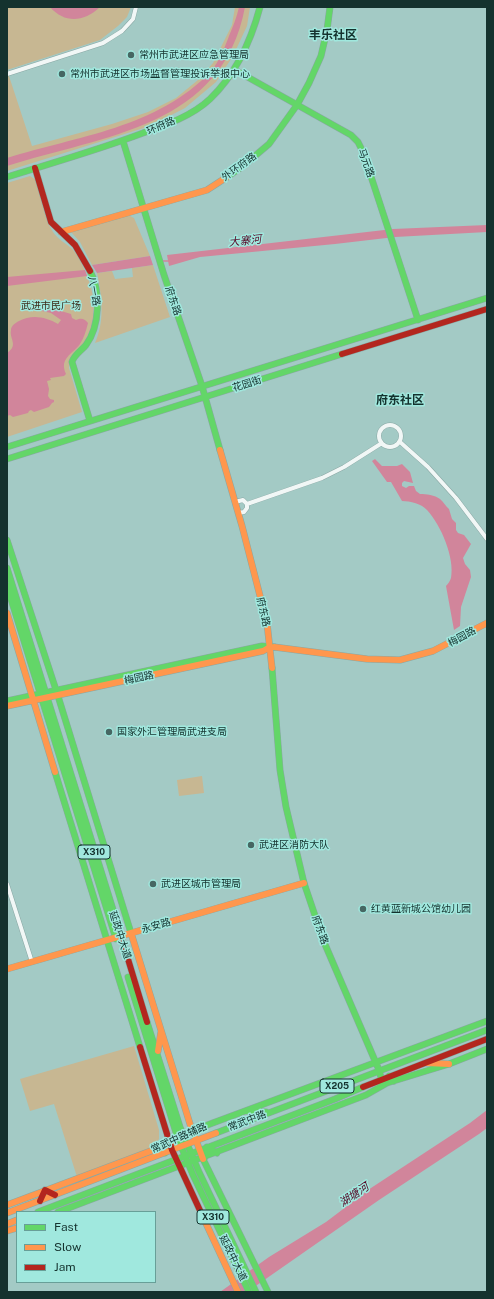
<!DOCTYPE html>
<html>
<head>
<meta charset="utf-8">
<style>
  body { margin:0 }
  #map { position:relative; width:494px; height:1299px; overflow:hidden; background:#a3cac5; font-family:"Public Sans",sans-serif }
  canvas { display:block }
  .frame { position:absolute; inset:0; border:8px solid #14322e; pointer-events:none }
  .legend { position:absolute; left:16px; top:1211px; width:140px; height:72px; box-sizing:border-box; background:#a0e8de; border:1px solid #689f98; margin:0; padding:5px 7px; list-style:none; font-size:12px; color:#14322e }
  .legend li { display:flex; align-items:center; gap:8px; height:20px }
  .legend b { width:20px; border:1px solid #689f98 }
</style>
</head>
<body>
<div id="map">
<canvas width="494" height="1299"></canvas>
<div class="frame"></div>
<ul class="legend">
<li><b style="height:5px;background:#63d668"></b>Fast</li>
<li><b style="height:5px;background:#ff974d"></b>Slow</li>
<li><b style="height:5px;background:#b3261e"></b>Jam</li>
</ul>
</div>
<script>
const ctx = document.querySelector('canvas').getContext('2d');
ctx.lineJoin = 'round';
function paint(path, color) { ctx.fillStyle = color; ctx.fill(path, 'evenodd'); }
function trace(path, color, width, dash) { ctx.strokeStyle = color; ctx.lineWidth = width; ctx.lineCap = dash ? 'butt' : 'round'; ctx.setLineDash(dash || []); ctx.stroke(path); }
function write(font, color, halo, rows, align = 'center') {
  ctx.font = font + ' "Public Sans","Noto Sans SC",sans-serif'; ctx.lineWidth = 3; ctx.setLineDash([]); ctx.textBaseline = 'middle'; ctx.strokeStyle = halo; ctx.fillStyle = color; for (const [text, x, y, turn = 0] of rows) {
    ctx.save(); ctx.translate(x, y); ctx.rotate((+turn || 0) * Math.PI / 180); ctx.textAlign = isNaN(turn) ? turn : align; if (halo) ctx.strokeText(text, 0, 0); ctx.fillText(text, 0, 0); ctx.restore();
  }
}
paint(new Path2D(`
  M7,7H131L127,17L118,26L100,40L7,70L32,146L112,124L148,112L176,98L198,80L213,63L232,25L235,7H250L247,26L233,56L216,82L185,108L150,126L7,171Z
  M30,176L36,180C41,195 44,219 53,232C58,240 68,244 74,251C78,256 82,263 84,269C93,289 95,301 93,323C92,342 71,352 69,368L82,412L7,437V183Z
  M128,215L134,218L150,256L92,265L80,242L71,232Z
  M153,265L170,317L95,343C105,321 102,296 97,273L112,271L115,279L133,277L132,268Z
  M202,776L204,793L179,796L177,780Z
  M134,1046L159,1130V1139L152,1148L77,1177L54,1104L30,1111L20,1079Z`), '#c7b792');
paint(new Path2D(`
  M50,7H100C84,22 65,24 50,7Z
  M239,7H245C222,128 104,135 7,166V158C77,136 158,128 211,71C219,62 225,47 229,36C233,26 237,17 239,7Z
  M487,225V232L395,237L335,244L200,257L169,266L167,255L393,229Z
  M150,256L153,265L97,273L92,265Z
  M85,270L87,276L7,286V277Z
  M49,303L60,306L59,309L61,311L71,314L72,318L76,320C81,318 84,318 88,323C86,331 84,338 80,344C72,355 59,358 66,374L64,376L50,378L51,380L47,381L49,389L48,396L50,399L54,400V402L52,403L49,407L34,412L31,410L29,411L28,413L13,417L10,415L7,416V353C19,345 9,339 11,330C11,326 15,323 19,321C32,314 46,317 58,324L61,320L51,313L42,311L44,306L46,307Z
  M375,459L382,466H397L402,464L410,472L413,483L404,481L402,483V486L406,488L409,486H414L416,491L420,494C426,494 435,495 440,499C444,502 445,506 449,509L452,519L456,523V530L458,533L464,535L471,544L463,558L465,564L470,570L471,577L461,607L460,626L454,630L446,586C448,584 450,581 451,578C455,558 441,525 427,510C422,504 410,501 402,501L391,482H387L372,461Z
  M487,1110V1128L479,1134L379,1200L247,1292H220L269,1257L326,1222L371,1188L470,1123Z`), '#d1859b');
trace(new Path2D(`
  M161,261H170`), '#d1859b', 1.5);
const street = new Path2D(`
  M7,74L103,43L122,31L133,19L136,7
  M379 436a11 11 0 1 1 22 0a11 11 0 1 1-22 0Z
  M400,442L428,467L456,498L487,539
  M235,502L243,500L247,504V508L244,512L238,513
  M247,504L322,478L344,467L382,443
  M7,884L32,962`);
const fast = new Path2D(`
  M235,70L351,135L358,142L363,152L418,320
  M123,141L164,275L202,386L220,450
  M7,177C52,163 98,150 143,133C166,125 192,116 210,99C236,74 251,41 260,7
  M227,177L243,166L269,144L297,105L309,83L321,56L327,30L330,7
  M90,421L72,362C74,355 81,351 86,345C100,326 101,291 90,271
  M7,447L487,298
  M7,459L342,354
  M7,540L58,696L131,933
  M7,568L115,916
  M7,586L116,939
  M272,668L280,770L286,807L304,883L324,942L379,1070L383,1085
  M7,701L262,646L274,647
  M55,772L140,1047
  M128,977L178,1139L193,1175L249,1292
  M147,1022L180,1127L199,1172L256,1292
  M387,1083L389,1076L394,1081
  M246,1111L266,1112
  M216,1133L487,1030
  M180,1138L192,1131L210,1124L487,1021
  M155,1149L165,1153
  M205,1157L207,1147L217,1153
  M203,1159L268,1292
  M38,1212L335,1099L363,1087
  M58,1212L366,1095L387,1083L449,1064L487,1049`);
const slow = new Path2D(`
  M61,232L207,190L227,177
  M220,450L242,526L267,623L272,668
  M7,613L55,772
  M274,647L367,659L400,660L433,651L487,623
  M7,706L263,651L270,647
  M131,933L190,1124L203,1159
  M7,969L304,883
  M158,1051L161,1032
  M427,1063L449,1064
  M7,1205L172,1143
  M7,1213L216,1133
  M203,1217L238,1292
  M7,1224L17,1220
  M7,1231L17,1228`);
const jam = new Path2D(`
  M35,168L51,222L75,245L90,271
  M342,354L487,309
  M115,916L147,1022
  M140,1047L172,1150L203,1217
  M363,1087L487,1039
  M40,1201L45,1190L55,1195`);
trace(street, '#89a7a4', 5);
trace(fast, '#89a7a4', 7);
trace(slow, '#89a7a4', 7);
trace(jam, '#89a7a4', 7);
trace(street, '#f1f7f6', 4);
trace(fast, '#63d668', 6);
trace(slow, '#ff974d', 6);
trace(jam, '#b3261e', 6);
for (const [x, y, r, color] of [
  [131,55,4,"#466763"],
  [62,74,4,"#466763"],
  [109,732,4,"#466763"],
  [251,845,4,"#466763"],
  [153,884,4,"#466763"],
  [363,909,4,"#466763"]
]) { const dot = new Path2D(); dot.arc(x, y, r, 0, 2 * Math.PI); ctx.fillStyle = color; ctx.fill(dot); trace(dot, '#a0e8de', 1.5); }
for (const [x, y, w] of [
  [94,852,32],
  [337,1086,34],
  [213,1217,32]
]) { const box = new Path2D(); box.roundRect(x - w / 2, y - 7, w, 14, 3); ctx.fillStyle = '#a0e8de'; ctx.fill(box); trace(box, '#14322e', 1); }
write('bold 9px', '#14322e', null, [
  ["X310",94,852],
  ["X205",337,1086],
  ["X310",213,1217]
]);
write('10px', '#14322e', '#a0e8de', [
  ["常州市武进区应急管理局",139,55],
  ["常州市武进区市场监督管理投诉举报中心",70,74],
  ["国家外汇管理局武进支局",117,732],
  ["武进区消防大队",259,845],
  ["武进区城市管理局",161,884],
  ["红黄蓝新城公馆幼儿园",371,909]
], 'left');
write('10px', '#14322e', '#a0e8de', [
  ["环府路",161,126,-23],
  ["马元路",366,163,70],
  ["外环府路",239,167,-36],
  ["八一路",94,291,80],
  ["府东路",173,301,71],
  ["花园街",247,384,-18],
  ["府东路",263,612,77],
  ["梅园路",462,637,-28],
  ["梅园路",139,678,-12],
  ["永安路",156,926,-16],
  ["府东路",320,930,70],
  ["延政中大道",120,935,72],
  ["常武中路",247,1121,-21],
  ["常武中路辅路",179,1138,-24],
  ["延政中大道",233,1258,64]
]);
write('10px', '#3c2b1a', '#a0e8de', [
  ["武进市民广场",51,306]
]);
write('italic 11px', '#580726', '#a0e8de', [
  ["大寨河",245,241,-6],
  ["湖塘河",354,1195,-34]
]);
write('bold 12px', '#14322e', '#a0e8de', [
  ["丰乐社区",333,35],
  ["府东社区",400,400]
]);
</script>
</body>
</html>
